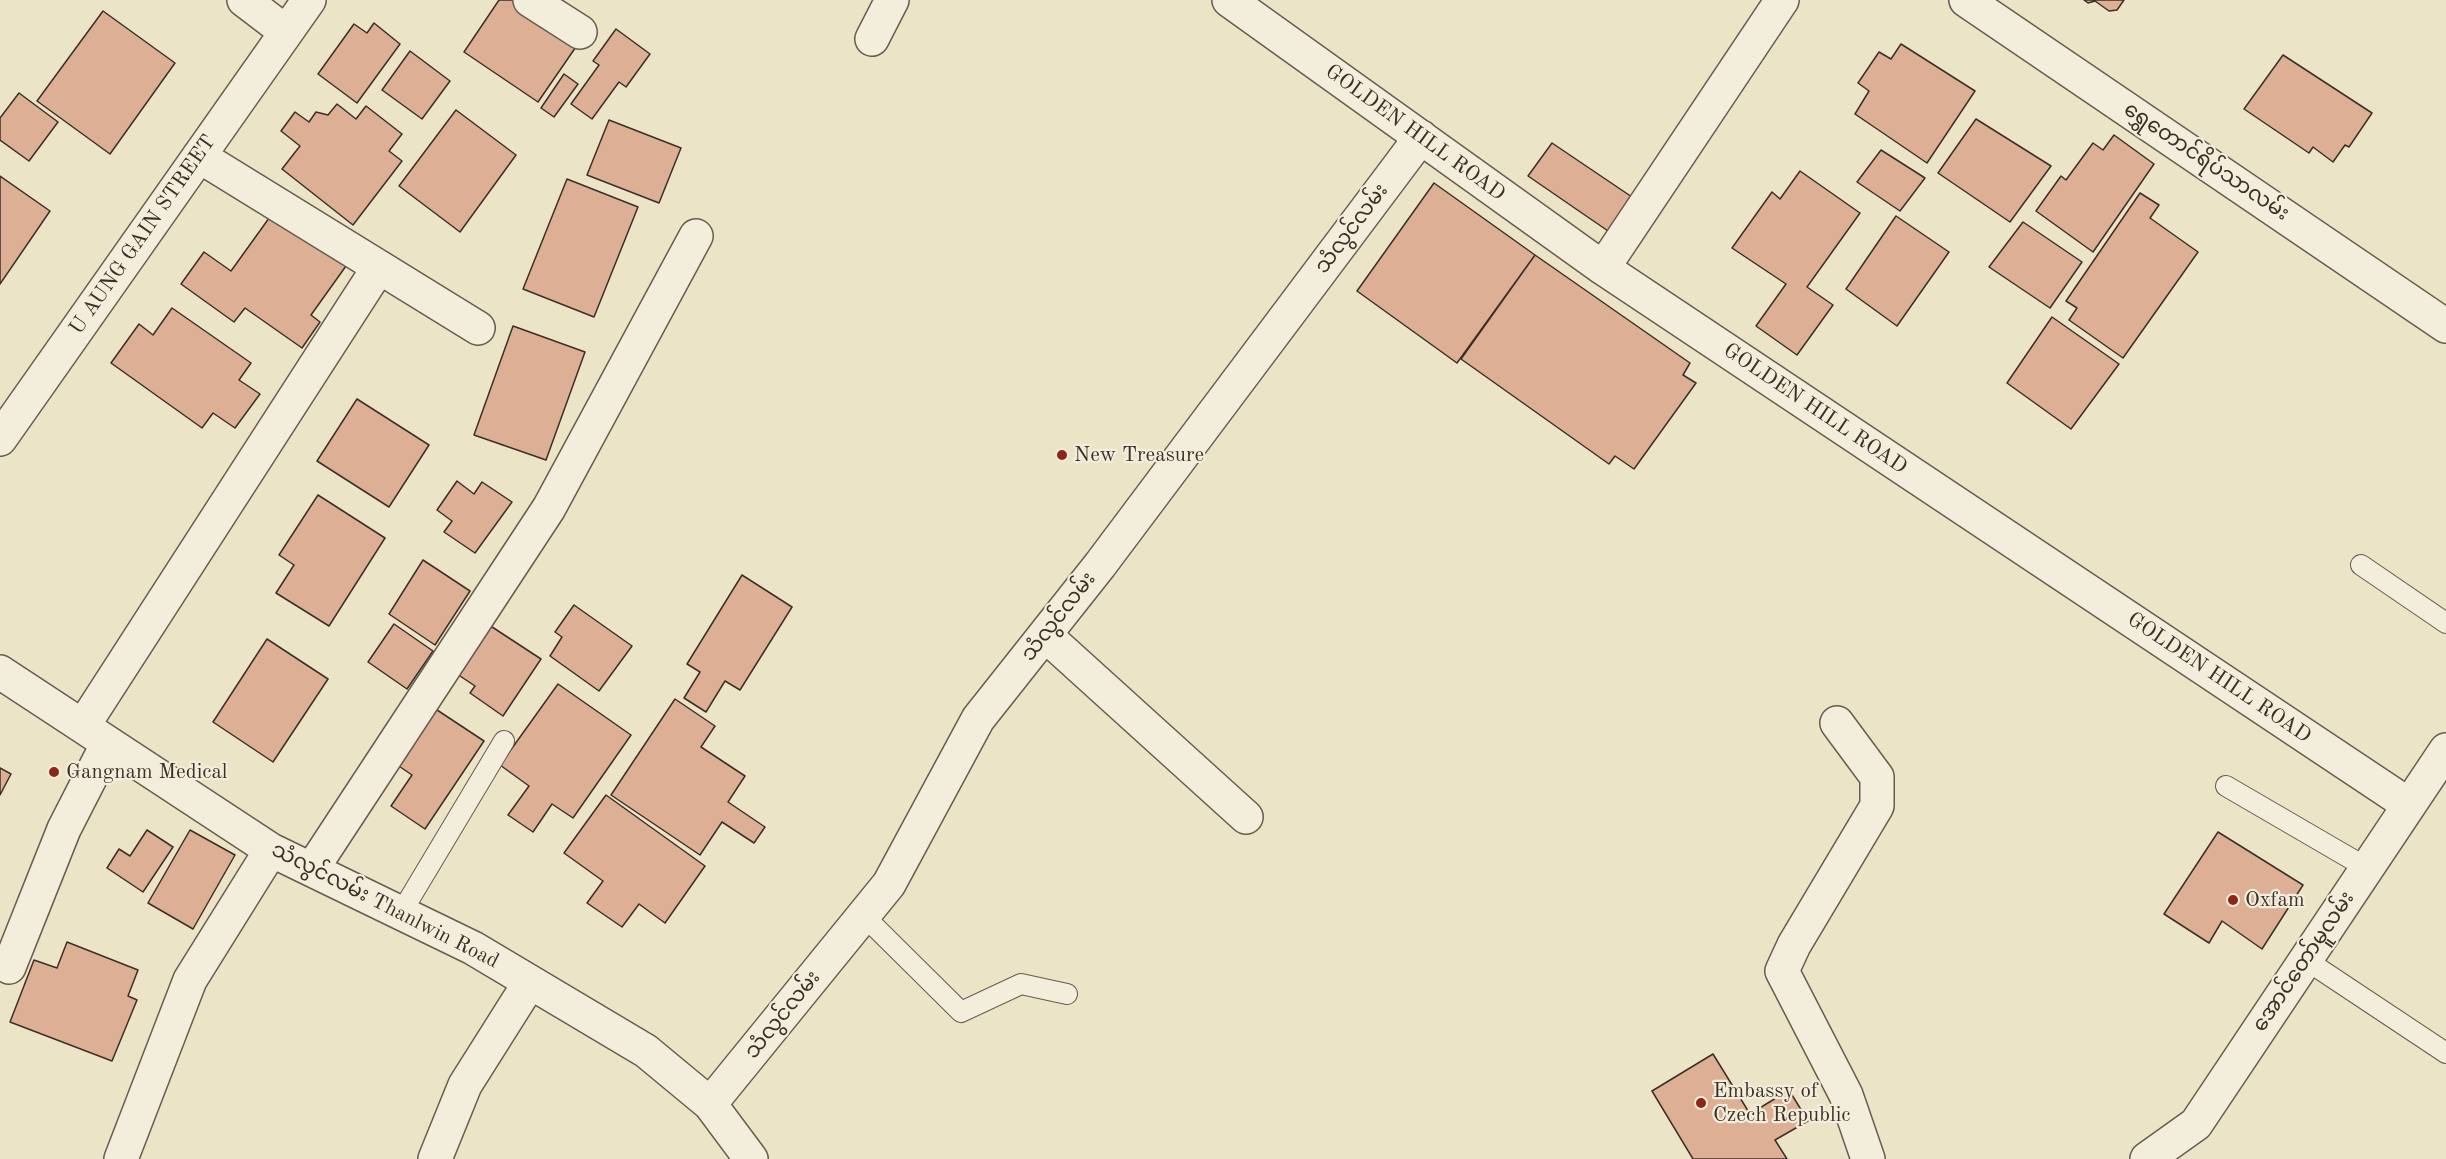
<!DOCTYPE html>
<html>
<head>
<meta charset="utf-8">
<style>
  body { margin:0 }
  canvas { display:block; background:#ece4c7 }
</style>
</head>
<body>
<canvas width="2446" height="1159"></canvas>
<script>
const ctx = document.querySelector('canvas').getContext('2d');
ctx.lineJoin = 'round';
function paint(path, color) { ctx.fillStyle = color; ctx.fill(path, 'evenodd'); }
function trace(path, color, width, dash) { ctx.strokeStyle = color; ctx.lineWidth = width; ctx.lineCap = dash ? 'butt' : 'round'; ctx.setLineDash(dash || []); ctx.stroke(path); }
function write(font, color, halo, rows, align = 'center') {
  ctx.font = font + ' "Old Standard TT","Noto Sans Myanmar",serif'; ctx.lineWidth = 4.5; ctx.setLineDash([]); ctx.textBaseline = 'middle'; ctx.strokeStyle = halo; ctx.fillStyle = color; for (const [text, x, y, turn = 0] of rows) {
    ctx.save(); ctx.translate(x, y); ctx.rotate((+turn || 0) * Math.PI / 180); ctx.textAlign = isNaN(turn) ? turn : align; if (halo) ctx.strokeText(text, 0, 0); ctx.fillText(text, 0, 0); ctx.restore();
  }
}
const building = new Path2D(`
  M499,0H520L580,41L538,102L464,52Z
  M2084,0H2124L2117,10L2109,11L2095,1L2088,3Z
  M103,11L175,63L110,154L37,101Z
  M374,23L400,44L357,103L318,74L354,24L367,33Z
  M616,29L650,54L626,87L619,82L592,119L571,104L599,65L593,61Z
  M1901,44L1975,91L1927,163L1855,114L1869,91L1858,83L1879,52L1891,59Z
  M410,51L450,81L422,119L382,90Z
  M2283,55L2372,113L2349,147L2345,145L2333,162L2313,147L2309,153L2244,109Z
  M564,74L578,84L554,117L541,108Z
  M19,93L58,122L29,161L0,140V118Z
  M337,104L356,119L366,106L402,134L389,151L402,161L353,225L282,169L300,146L281,131L295,112L309,122L316,112L328,115Z
  M456,110L516,155L460,232L399,186Z
  M1976,119L2051,166L2010,222L1938,173Z
  M609,120L681,148L659,203L587,175Z
  M2114,135L2154,164L2093,252L2036,211L2061,176L2066,180L2093,143L2103,150Z
  M1552,143L1635,199L1611,233L1528,176Z
  M1881,150L1925,178L1900,211L1857,182Z
  M1800,171L1860,213L1807,287L1833,305L1797,355L1756,326L1786,284L1732,248L1772,192L1780,199Z
  M0,176L50,211L0,284Z
  M567,179L638,207L594,317L523,289Z
  M1434,183L1535,255L1457,363L1357,291Z
  M2140,193L2159,205L2150,218L2198,252L2123,358L2069,320L2077,308L2066,301Z
  M272,214L346,266L311,315L320,322L302,348L245,308L234,322L181,284L204,252L231,271Z
  M1896,216L1949,252L1897,326L1846,289Z
  M2023,222L2082,262L2050,308L1989,267Z
  M1535,255L1690,363L1683,375L1696,383L1634,469L1615,456L1609,464L1461,359Z
  M172,308L251,363L239,380L260,394L235,428L213,413L202,428L111,363L139,324L153,335Z
  M2052,317L2119,364L2071,429L2007,383Z
  M513,326L585,352L546,460L474,435Z
  M357,399L429,445L389,507L317,461Z
  M457,481L474,494L482,482L512,502L475,553L444,532L452,521L437,510Z
  M318,495L385,538L329,626L276,593L294,565L279,555Z
  M423,560L470,591L435,645L389,614Z
  M742,575L792,607L740,690L725,681L706,712L684,698L700,672L687,664Z
  M574,605L632,646L599,691L550,656L562,637L555,632Z
  M486,623L541,659L503,716L470,693L475,686L454,672Z
  M394,624L433,651L407,689L368,662Z
  M267,639L328,679L273,762L213,722Z
  M558,684L631,735L573,818L552,804L533,832L508,815L529,786L500,765Z
  M675,699L715,726L701,747L745,776L728,802L765,827L754,843L722,822L700,855L611,795Z
  M428,704L484,741L425,829L391,806L412,775L390,760Z
  M0,768L11,774L0,795Z
  M606,795L705,866L665,923L639,904L622,927L587,903L603,881L564,853Z
  M147,830L173,847L143,892L107,868L119,849L130,856Z
  M190,830L235,855L193,929L148,903Z
  M2218,832L2303,885L2262,949L2222,921L2209,943L2164,914Z
  M67,942L138,970L128,996L137,1000L112,1061L10,1022L34,960L57,968Z
  M1713,1054L1750,1114L1789,1090L1808,1121L1775,1140L1787,1159H1693L1652,1091Z`);
paint(building, '#ddb095');
trace(building, '#3c2f27', 1.5);
const lane = new Path2D(`
  M2361,565L2446,623
  M2226,786L2367,868
  M401,913L504,741
  M864,916L961,1012L1021,984L1067,994
  M2306,960L2446,1053`);
const street = new Path2D(`
  M244,0L286,32
  M530,0L580,32
  M1229,0L1603,268L2409,805
  M1966,0L2446,326
  M872,39L892,0
  M199,156L478,328
  M1603,268L1782,0
  M0,439L309,0
  M1045,635L1246,817
  M0,672L271,850L473,948L646,1051L710,1104L751,1159
  M1837,723L1877,777V806L1794,945L1782,971L1846,1095L1868,1159
  M83,726L379,267
  M312,869L549,508L696,236
  M9,967L64,829L108,743
  M710,1104L889,884L978,719L1100,565L1421,137
  M121,1159L190,980L271,850
  M435,1159L465,1085L530,982
  M2147,1159L2196,1124L2446,750`);
trace(lane, '#685c4f', 22);
trace(street, '#685c4f', 36);
trace(lane, '#f3eddb', 20);
trace(street, '#f3eddb', 33);
for (const [x, y, r, color] of [
  [1062,455,6,"#8f2418"],
  [54,772,6,"#8f2418"],
  [2233,900,6,"#8f2418"],
  [1701,1103,6,"#8f2418"]
]) { const dot = new Path2D(); dot.arc(x, y, r, 0, 2 * Math.PI); ctx.fillStyle = color; ctx.fill(dot); trace(dot, '#f3eddb', 2); }
write('21px', '#3c2f27', '#f3eddb', [
  ["GOLDEN HILL ROAD",1415,133,36],
  ["ရွှေတောင်ရိပ်သာလမ်း",2206,162,34],
  ["သံလွင်လမ်း",1352,229,-53],
  ["U AUNG GAIN STREET",143,235,-55],
  ["GOLDEN HILL ROAD",1815,409,34],
  ["သံလွင်လမ်း",1059,617,-52],
  ["GOLDEN HILL ROAD",2219,678,34],
  ["သံလွင်လမ်း Thanlwin Road",385,906,27],
  ["အောင်တော်မူလမ်း",2304,962,-56],
  ["သံလွင်လမ်း",783,1015,-51]
]);
write('21px', '#3c2f27', '#f3eddb', [
  ["New Treasure",1074,455],
  ["Gangnam Medical",66,772],
  ["Oxfam",2245,900],
  ["Embassy of",1713,1091],
  ["Czech Republic",1713,1115]
], 'left');
</script>
</body>
</html>
